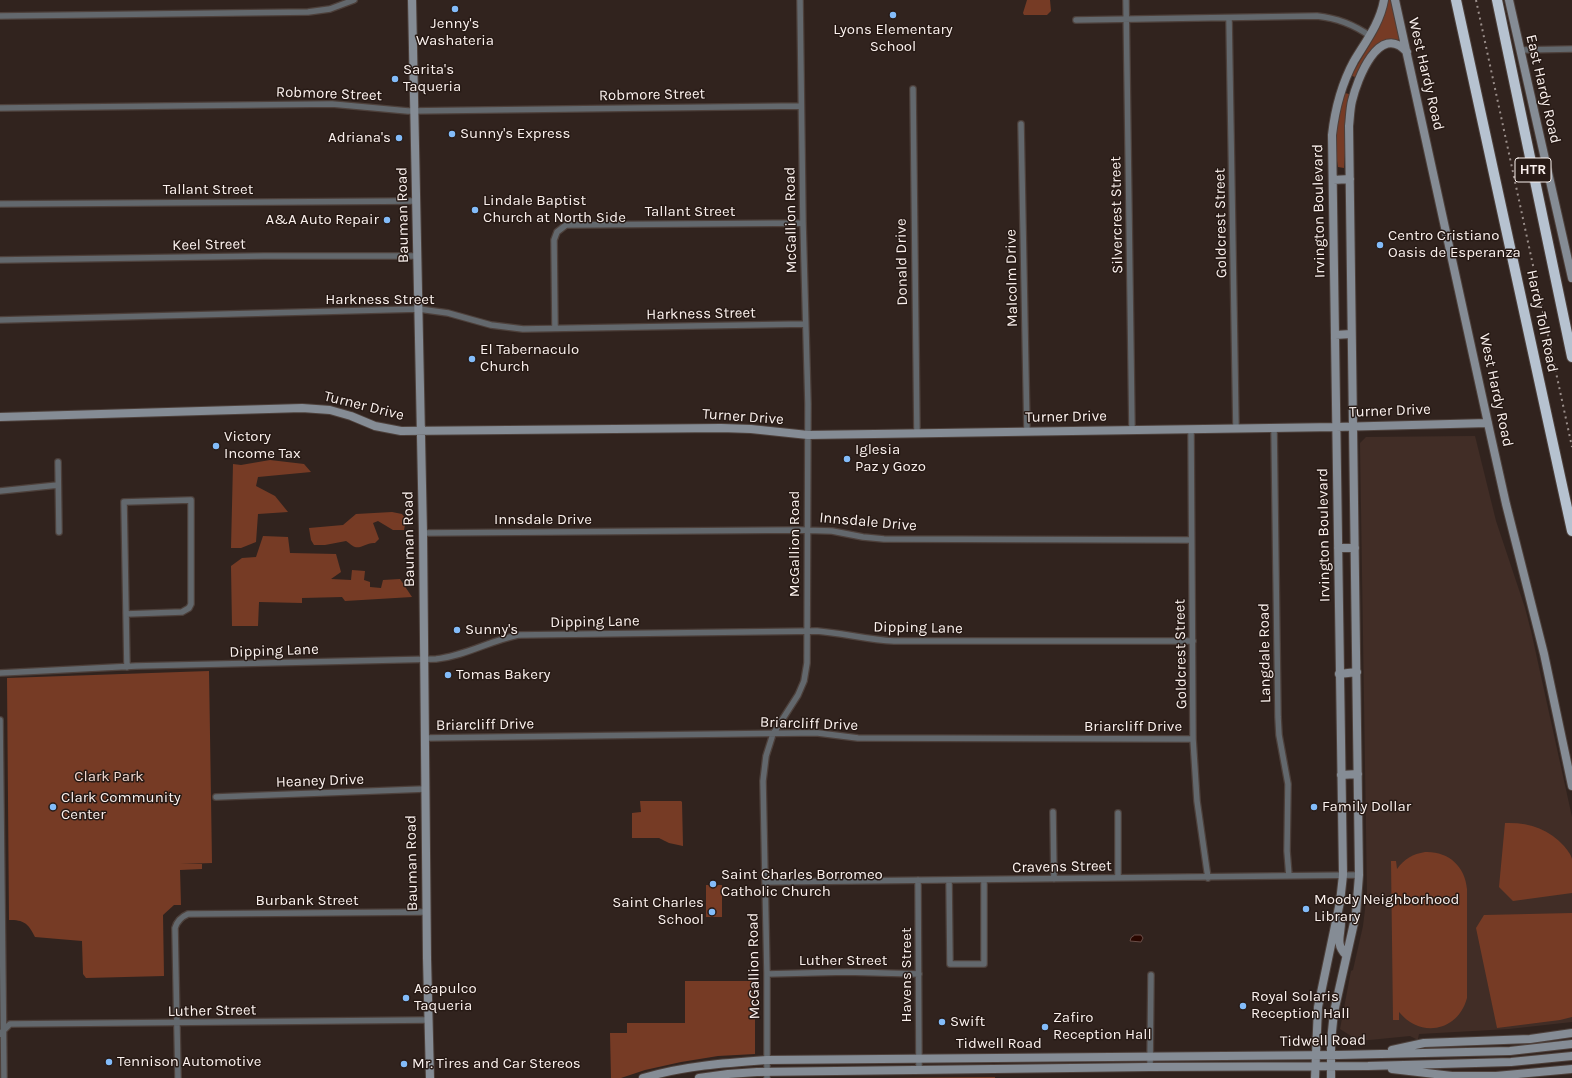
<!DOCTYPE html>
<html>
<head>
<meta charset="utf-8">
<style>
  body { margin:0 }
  canvas { display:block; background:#31231e }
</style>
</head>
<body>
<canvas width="1572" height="1078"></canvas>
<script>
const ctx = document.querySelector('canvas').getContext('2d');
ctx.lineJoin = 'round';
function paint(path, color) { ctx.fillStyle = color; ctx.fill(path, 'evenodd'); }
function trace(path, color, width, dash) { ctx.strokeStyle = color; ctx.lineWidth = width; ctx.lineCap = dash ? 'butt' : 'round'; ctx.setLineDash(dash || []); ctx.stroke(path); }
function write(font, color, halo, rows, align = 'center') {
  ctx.font = font + ' Karla,sans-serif'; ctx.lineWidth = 3; ctx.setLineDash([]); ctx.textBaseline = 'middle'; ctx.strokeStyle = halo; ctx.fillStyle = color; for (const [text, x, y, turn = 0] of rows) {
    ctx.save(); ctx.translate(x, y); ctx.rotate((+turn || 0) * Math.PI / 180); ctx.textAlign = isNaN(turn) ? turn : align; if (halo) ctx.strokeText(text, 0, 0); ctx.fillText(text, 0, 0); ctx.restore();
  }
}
paint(new Path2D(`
  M1475,436L1496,521L1525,608L1531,631L1572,817V1022L1509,1029L1419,1034L1418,1039H1416L1410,1036L1359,1041L1340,1029L1351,971L1353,970L1363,926L1367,893L1360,443L1366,437Z`), '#412d26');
paint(new Path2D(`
  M1027,0H1050L1051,11L1047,15H1024L1023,13Z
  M1388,0H1391L1400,38L1398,40C1388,39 1381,41 1374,47L1355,77L1352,76L1354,71L1376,34Z
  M1345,93L1349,94L1344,168L1338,167C1333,143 1338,117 1345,93Z
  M270,460L304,464L311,472L258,477L256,486L275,496L288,512L258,514L256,542L241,548H231L233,464L241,465Z
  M392,512L402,514L406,519L404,530H393L378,521L373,523L379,539L375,543C367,542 361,549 355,547C352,546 348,542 346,541L325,545H314L311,540L309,528L343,525L356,514Z
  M263,536L288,537L290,553L336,554L341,572L331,579L351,580L352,570L365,571L364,580L370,582V587L381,588L383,580L400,579L412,597L345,601L342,597L302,598V603L259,602L258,626H232L231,566L242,558L256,557Z
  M209,671L212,863L180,864H202V869L180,870L181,905H174L163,915L164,976L86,978L83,974L82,941L35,937C28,923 24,920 9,920L7,678Z
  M640,801H681L682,802L683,846L669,843L659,838H632V813L641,812Z
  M1505,823C1528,822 1549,829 1564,846C1567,850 1571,854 1572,859C1572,869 1572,883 1572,893L1513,901L1499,887Z
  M1425,852C1448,851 1465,866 1467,889V998C1458,1031 1421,1039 1399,1012V1020H1393L1391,861H1396L1397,869C1404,859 1413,854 1425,852Z
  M706,885H722V917H706Z
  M1572,913V1017L1560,1020L1497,1028L1476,928L1484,915Z
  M685,981H755V1054L718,1056L681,1062L645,1070L621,1078H611L610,1033H627V1023H685Z
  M995,1077V1078H886Z`), '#763b25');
const water = new Path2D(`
  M1135,935H1141L1143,938L1141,942L1130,941L1131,938Z`);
paint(water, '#2a0700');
trace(water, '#694d47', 1);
const street = new Path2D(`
  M1126,0L1132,430
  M0,16L308,12L330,9L354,0
  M1229,18L1236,428
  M1076,20L1317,16C1337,18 1353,24 1370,36
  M1520,50L1572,49
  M913,89L917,434
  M0,108L332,104L408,111L801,106
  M1021,124L1027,431
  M0,204L416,201
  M0,260L264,256H417
  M0,320L419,309L448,313L491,325L523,329L805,324
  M555,328L554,240L557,232L566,225L803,223
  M1274,428L1278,717L1279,735L1288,784L1287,851L1289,876
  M1191,429L1193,739L1197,801L1208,878
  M58,462L59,532
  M0,491L58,485
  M423,533L799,530L832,531L863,537L884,539L1191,540
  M126,614L182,612L189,608L191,604V500L124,502L127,667
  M0,673L136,666L436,659C465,656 489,641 518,635L817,631C843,633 868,640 894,641H1193
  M0,720L4,1078
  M425,738L801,733H818L858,738L1193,739
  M216,797L425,789
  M1053,812L1054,879
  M1118,813V878
  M918,880L919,1070
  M949,880L950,964H984V880
  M765,882L1359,875
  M767,974L846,972L919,974
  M0,1034L10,1024L428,1020
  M1150,1067L1151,975
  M178,1078L175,928C177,921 181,917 188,914L426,912
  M767,1078V974L763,781L766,756L773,734L798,695L804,681L807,663L808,404L803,223L800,0`);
const secondary = new Path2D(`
  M412,0L423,533L427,958L430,1078
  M1395,0L1491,437L1506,504L1544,654L1572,786
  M1509,0L1572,278
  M1333,180L1350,179
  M1335,335L1351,334
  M0,417L302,408L330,410L351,416L375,426L401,431L721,428L751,429L808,435L1336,427L1488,423
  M1338,548H1355
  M1339,674L1357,672
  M1341,775L1358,774
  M1341,919C1342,934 1334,943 1346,955
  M1392,1050L1424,1043L1530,1039L1572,1033
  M1392,1069L1452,1076H1496L1572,1069
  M643,1078C683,1066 725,1063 767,1060L1338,1055L1510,1051L1572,1044
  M699,1078L728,1074L757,1072L1150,1067L1368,1066L1511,1062L1572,1056
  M1315,1078L1318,1007L1340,902L1343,875L1332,135C1335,109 1341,85 1354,61C1366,41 1380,23 1384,0
  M1331,1078V1041L1334,1012L1356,914L1359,875L1349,126C1350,118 1350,109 1352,101C1357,80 1379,21 1407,52`);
const highway = new Path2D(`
  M1456,0L1572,531
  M1497,0L1572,357`);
trace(street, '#4d403b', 8);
trace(secondary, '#4d403b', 10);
trace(highway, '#4d403b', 12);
trace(street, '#63686d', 5.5);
trace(secondary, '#858c95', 8);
trace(highway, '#b6c2d0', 10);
trace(new Path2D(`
  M1476,0L1572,447`), '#9a8e8a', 2, [2, 4]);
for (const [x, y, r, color] of [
  [455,9,4,"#83bcfa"],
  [893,15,4,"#83bcfa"],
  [395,79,4,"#83bcfa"],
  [452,134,4,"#83bcfa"],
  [399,138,4,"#83bcfa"],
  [475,210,4,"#83bcfa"],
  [387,220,4,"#83bcfa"],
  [1380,245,4,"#83bcfa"],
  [472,359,4,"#83bcfa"],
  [216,446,4,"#83bcfa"],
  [847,459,4,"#83bcfa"],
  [457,630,4,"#83bcfa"],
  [448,675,4,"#83bcfa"],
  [53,807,4,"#83bcfa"],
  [1314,807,4,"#83bcfa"],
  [713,884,4,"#83bcfa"],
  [1306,909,4,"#83bcfa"],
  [712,912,4,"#83bcfa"],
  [406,998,4,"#83bcfa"],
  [1243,1006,4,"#83bcfa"],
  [942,1022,4,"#83bcfa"],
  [1045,1027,4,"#83bcfa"],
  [109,1062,4,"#83bcfa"],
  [404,1064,4,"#83bcfa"]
]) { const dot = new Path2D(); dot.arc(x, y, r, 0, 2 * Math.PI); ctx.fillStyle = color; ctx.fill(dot); trace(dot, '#271a15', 1.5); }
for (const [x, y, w] of [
  [1533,170,36]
]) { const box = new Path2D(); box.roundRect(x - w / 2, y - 12, w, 24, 3); ctx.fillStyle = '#271a15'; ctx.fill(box); trace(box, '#fbf1ee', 1); }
write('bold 14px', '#fbf1ee', null, [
  ["HTR",1533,170]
]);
write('15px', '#fbf1ee', '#271a15', [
  ["Jenny's",455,24,"center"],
  ["Washateria",455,41,"center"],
  ["Lyons Elementary",893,30,"center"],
  ["School",893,47,"center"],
  ["Sarita's",403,70],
  ["Taqueria",403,87],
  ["Sunny's Express",460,134],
  ["Adriana's",391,138,"right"],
  ["Lindale Baptist",483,201],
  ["Church at North Side",483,218],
  ["A&A Auto Repair",379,220,"right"],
  ["Centro Cristiano",1388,236],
  ["Oasis de Esperanza",1388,253],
  ["El Tabernaculo",480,350],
  ["Church",480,367],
  ["Victory",224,437],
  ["Income Tax",224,454],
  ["Iglesia",855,450],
  ["Paz y Gozo",855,467],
  ["Sunny's",465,630],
  ["Tomas Bakery",456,675],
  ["Clark Community",61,798],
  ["Center",61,815],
  ["Family Dollar",1322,807],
  ["Saint Charles Borromeo",721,875],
  ["Catholic Church",721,892],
  ["Moody Neighborhood",1314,900],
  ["Library",1314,917],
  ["Saint Charles",704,903,"right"],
  ["School",704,920,"right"],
  ["Acapulco",414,989],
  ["Taqueria",414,1006],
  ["Royal Solaris",1251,997],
  ["Reception Hall",1251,1014],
  ["Zafiro",1053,1018],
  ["Reception Hall",1053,1035],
  ["Swift",950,1022],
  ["Tennison Automotive",117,1062],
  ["Mr. Tires and Car Stereos",412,1064]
], 'left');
write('15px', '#fbf1ee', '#271a15', [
  ["West Hardy Road",1426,74,77],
  ["East Hardy Road",1543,89,77],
  ["Robmore Street",329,94,2],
  ["Robmore Street",652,95,-1],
  ["Tallant Street",208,190],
  ["Irvington Boulevard",1319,211,-91],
  ["Tallant Street",690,212],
  ["Bauman Road",403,215,-91],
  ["Silvercrest Street",1117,215,-91],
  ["McGallion Road",791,220,-91],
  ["Goldcrest Street",1221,223,-91],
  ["Keel Street",209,245,-1],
  ["Donald Drive",902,262,-91],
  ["Malcolm Drive",1012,278,-91],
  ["Harkness Street",380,300],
  ["Harkness Street",701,314,-1],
  ["Hardy Toll Road",1542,321,78],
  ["West Hardy Road",1496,390,78],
  ["Turner Drive",364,406,14],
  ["Turner Drive",1390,411,-2],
  ["Turner Drive",743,417,4],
  ["Turner Drive",1066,417,-1],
  ["Innsdale Drive",543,520],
  ["Innsdale Drive",868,522,5],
  ["Irvington Boulevard",1324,535,-91],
  ["Bauman Road",409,539,-91],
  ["McGallion Road",795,544,-90],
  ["Dipping Lane",595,622,-1],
  ["Dipping Lane",918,628,1],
  ["Dipping Lane",274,651,-2],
  ["Langdale Road",1265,653,-91],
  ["Goldcrest Street",1181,654,-91],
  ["Briarcliff Drive",809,724,2],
  ["Briarcliff Drive",485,725,-1],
  ["Briarcliff Drive",1133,727],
  ["Heaney Drive",320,781,-2],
  ["Bauman Road",412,863,-91],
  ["Cravens Street",1062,867,-1],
  ["Burbank Street",307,901],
  ["Luther Street",843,961],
  ["McGallion Road",754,966,-91],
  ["Havens Street",907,975,-90],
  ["Luther Street",212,1011,-1],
  ["Tidwell Road",1323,1041,-1],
  ["Tidwell Road",999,1044]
]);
write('15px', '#f1dad2', '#271a15', [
  ["Clark Park",109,777]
]);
</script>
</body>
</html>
